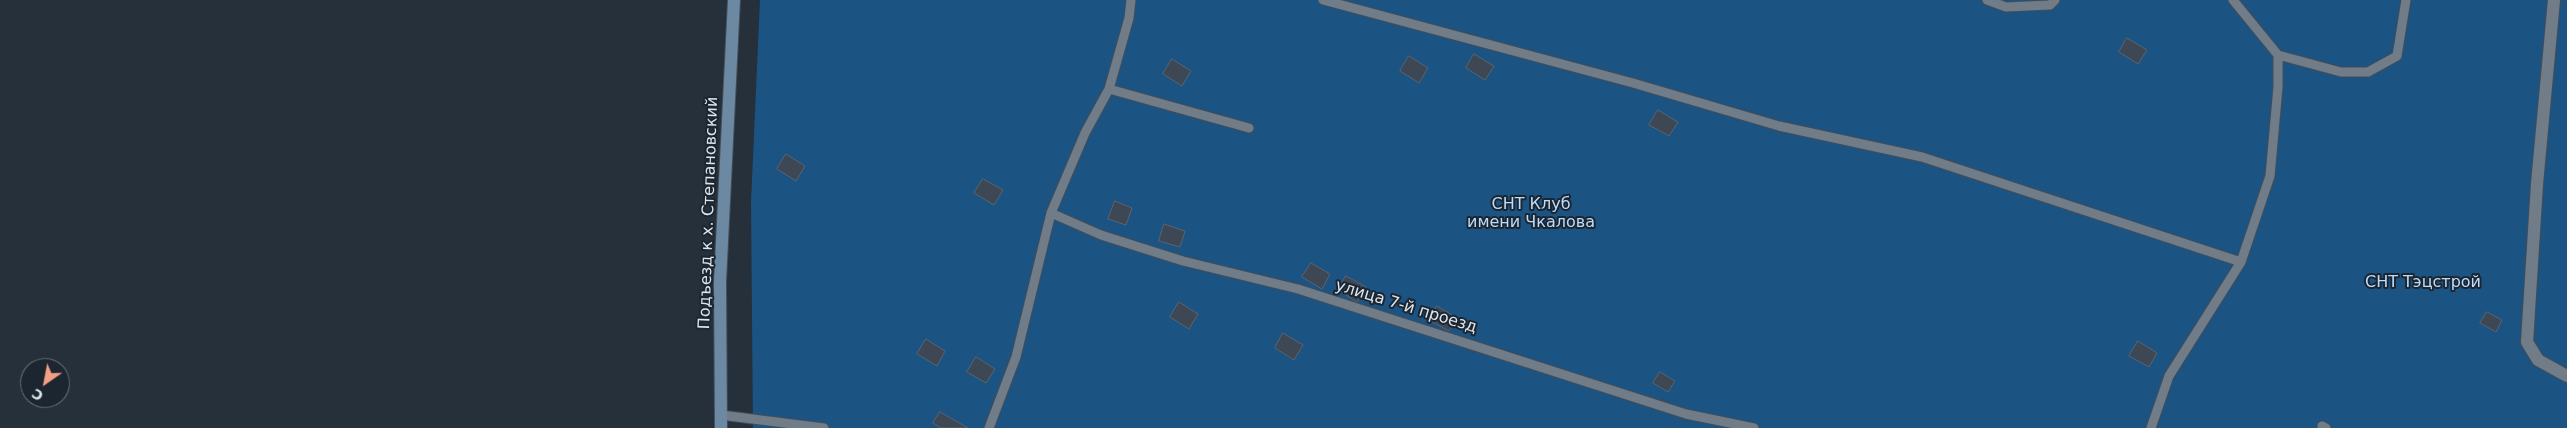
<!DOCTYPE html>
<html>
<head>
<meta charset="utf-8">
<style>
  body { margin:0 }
  #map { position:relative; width:2567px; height:428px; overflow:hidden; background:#25303b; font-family:"DejaVu Sans",sans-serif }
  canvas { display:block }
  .north { position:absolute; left:20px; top:358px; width:50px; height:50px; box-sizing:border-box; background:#1c2631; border:1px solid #6a727c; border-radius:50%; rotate:213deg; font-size:14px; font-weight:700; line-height:20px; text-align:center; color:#dee5ec }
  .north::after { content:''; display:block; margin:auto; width:18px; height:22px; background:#f39f84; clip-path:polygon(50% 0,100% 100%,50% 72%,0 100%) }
</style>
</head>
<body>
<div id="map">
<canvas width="2567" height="428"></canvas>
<div class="north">С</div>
</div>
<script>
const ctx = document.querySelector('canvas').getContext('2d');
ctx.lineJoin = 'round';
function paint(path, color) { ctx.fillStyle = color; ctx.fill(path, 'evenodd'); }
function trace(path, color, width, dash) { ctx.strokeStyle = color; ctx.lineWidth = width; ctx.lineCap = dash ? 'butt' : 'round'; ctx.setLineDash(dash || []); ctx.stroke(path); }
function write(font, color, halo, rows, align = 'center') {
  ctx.font = font + ' "DejaVu Sans",sans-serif'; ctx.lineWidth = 4; ctx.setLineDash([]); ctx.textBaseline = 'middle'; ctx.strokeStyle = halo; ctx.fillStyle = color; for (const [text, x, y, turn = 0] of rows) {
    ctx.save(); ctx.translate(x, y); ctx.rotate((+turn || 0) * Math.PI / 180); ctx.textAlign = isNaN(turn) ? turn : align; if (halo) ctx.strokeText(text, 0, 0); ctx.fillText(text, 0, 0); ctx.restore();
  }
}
paint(new Path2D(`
  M760,0H2567V428H753L751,202Z`), '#1b5383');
const building = new Path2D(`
  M2127,38L2147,50L2138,64L2119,52Z
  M1474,54L1494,66L1485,80L1466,68Z
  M1409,56L1428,68L1419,83L1400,71Z
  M1172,59L1191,71L1182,86L1163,74Z
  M1658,110L1678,122L1669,136L1649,125Z
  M786,154L805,166L796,181L777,169Z
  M983,179L1003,190L994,205L974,193Z
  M1115,201L1132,208L1126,225L1108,219Z
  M1164,224L1185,231L1180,247L1159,241Z
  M1311,263L1330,274L1322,289L1302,277Z
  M1346,276L1366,287L1357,302L1338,290Z
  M1179,302L1198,314L1189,329L1170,317Z
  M1437,306L1457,318L1449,331L1429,320Z
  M2487,312L2502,320L2496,332L2480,323Z
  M1283,333L1303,345L1294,360L1275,348Z
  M926,339L945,351L937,366L917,354Z
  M2138,341L2157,353L2149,367L2129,356Z
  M976,357L995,369L986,383L967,372Z
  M1660,372L1675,381L1668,392L1653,383Z
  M940,412L968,428H941L933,423Z`);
paint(building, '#3d4854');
trace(building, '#586471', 1);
const lane = new Path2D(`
  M1323,0L1633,83L1779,126L1922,157L2241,262
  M1987,0L2006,7L2050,5L2055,0
  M2233,0L2278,55
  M1109,89L1249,128
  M1051,213L1101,235L1183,261L1298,289L1686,414L1754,428
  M721,415L824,428
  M2322,426L2326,428
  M989,428L1016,357L1051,213L1085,133L1109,89L1129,18L1131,0
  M2151,428L2169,376L2241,262L2270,176L2278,87V55L2341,72H2368L2397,56L2406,0`);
const street = new Path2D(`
  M2554,0L2537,184L2527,342L2538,360L2567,376`);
const secondary = new Path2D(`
  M721,428L720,282L734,0`);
trace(lane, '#444d57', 11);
trace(street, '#444d57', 14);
trace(secondary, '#444d57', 14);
trace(lane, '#707d89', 9);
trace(street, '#707d89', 12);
trace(secondary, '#6c89a4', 12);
write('16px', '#bcdcfc', '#1c2631', [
  ["СНТ Клуб",1531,205],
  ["имени Чкалова",1531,223],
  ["СНТ Тэцстрой",2423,283]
]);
write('16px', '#dee5ec', '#1c2631', [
  ["Подъезд к х. Степановский",709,213,-88],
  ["улица 7-й проезд",1406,307,17]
]);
</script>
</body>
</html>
